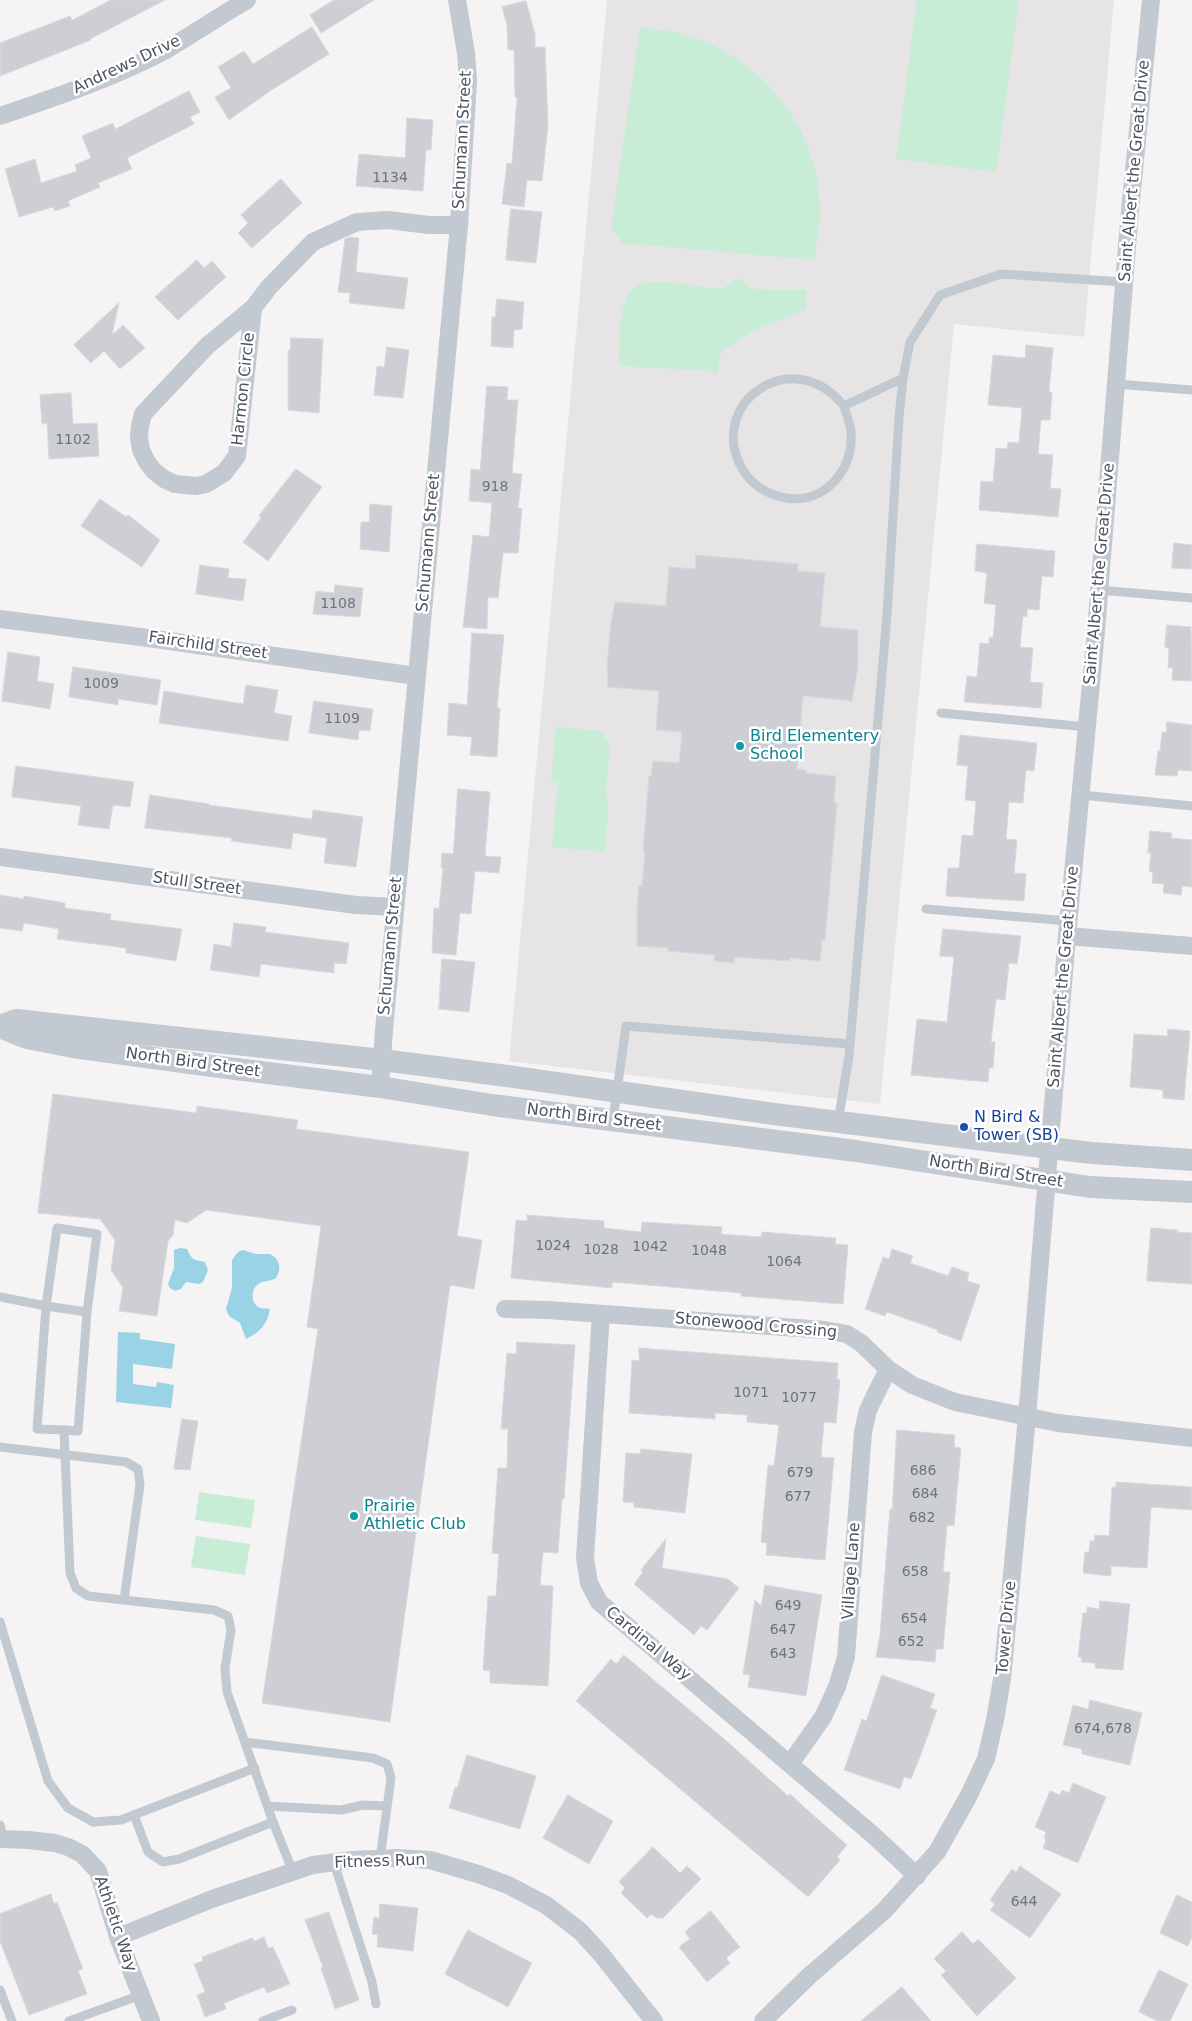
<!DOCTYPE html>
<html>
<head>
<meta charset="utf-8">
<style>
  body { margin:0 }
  canvas { display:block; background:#f5f3f3 }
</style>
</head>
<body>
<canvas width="1192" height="2021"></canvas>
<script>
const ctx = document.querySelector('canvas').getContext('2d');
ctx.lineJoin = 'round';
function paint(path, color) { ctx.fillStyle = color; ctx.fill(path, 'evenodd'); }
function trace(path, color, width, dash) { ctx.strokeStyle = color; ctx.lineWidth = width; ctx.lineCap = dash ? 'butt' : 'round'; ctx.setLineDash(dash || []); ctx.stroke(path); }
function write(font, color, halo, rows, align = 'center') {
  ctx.font = font + ' "DejaVu Sans",sans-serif'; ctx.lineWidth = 5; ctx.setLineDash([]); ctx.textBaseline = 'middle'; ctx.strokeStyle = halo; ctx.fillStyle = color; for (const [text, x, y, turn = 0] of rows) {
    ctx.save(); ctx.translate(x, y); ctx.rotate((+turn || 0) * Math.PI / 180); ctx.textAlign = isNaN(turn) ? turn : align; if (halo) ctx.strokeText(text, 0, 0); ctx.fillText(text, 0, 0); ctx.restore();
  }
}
paint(new Path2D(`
  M607,0H1114L1084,337L954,324L880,1104L509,1061Z`), '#e6e4e4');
paint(new Path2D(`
  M917,0H1019L996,172L896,159Z
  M640,28C654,29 668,30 682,34C762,55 822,131 820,215C819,230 817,245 814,260L622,243L611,227Z
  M740,279L749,289L807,290L806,309L751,332L722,351L716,375L710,371L620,366L619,359C620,343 619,327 622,312C624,306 627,295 631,290C650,272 698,289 723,289L733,280Z
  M556,727L600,731L610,745L606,789L608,808L605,852L552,847L558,782L551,781Z
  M199,1492L255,1500L251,1528L195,1520Z
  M196,1536L250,1544L245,1575L191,1567Z`), '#c7edd7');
paint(new Path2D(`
  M180,1248L187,1249C193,1261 192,1259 205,1262L208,1270L203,1282L199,1284L186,1282L181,1289C175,1292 170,1290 168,1284L174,1268V1250Z
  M243,1250L256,1254H270C280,1259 282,1268 276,1278C270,1282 262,1280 257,1285C251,1290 251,1302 258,1307C261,1309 266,1308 270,1309C268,1324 259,1333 246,1339L240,1323L229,1316L226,1309L232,1288V1260L238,1252Z
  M118,1332L140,1333V1339L175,1344L172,1369L133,1364V1384L156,1387L157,1382L174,1385L171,1408L116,1402Z`), '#99d3e5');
const building = new Path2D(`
  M111,0H165L90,39L91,40L0,76V43L70,16L72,20Z
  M334,0H374L321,33L310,15Z
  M526,1L535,34V47H545L548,125L542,181L527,180L524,207L502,204L507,163L512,164L517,97H515L514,50H508L507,25L502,7Z
  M312,27L329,54L270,91L229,120L215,97L231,88L218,67L244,51L253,64Z
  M189,91L200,112L190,117L194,124L127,158L132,169L98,183L100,187L68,201L70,206L55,211L53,207L19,217L5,169L35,159L41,183L77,171L75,165L91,158L82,136L113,123L115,129Z
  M407,118L433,120L431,150H426L423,191L356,186L359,154L405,158Z
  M281,179L302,203L252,248L238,233L248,223L241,215Z
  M511,209L542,212L536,263L506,260Z
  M351,237L359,238L356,272L408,278L404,309L349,303L350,293L338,292L345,239Z
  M197,260L204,268L212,261L226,277L178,320L155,297Z
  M497,299L524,302L522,329L514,330L513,348L491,346L492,317H495Z
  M119,303L112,335L123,325L145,348L120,369L104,351L91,363L74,345Z
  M291,338L323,339L319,413L288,410V350H290Z
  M1026,345L1053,348L1049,392H1052L1050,420H1041L1038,454L1053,455L1050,488L1061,489L1058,517L979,510L981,481L993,482L996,448L1007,449L1008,442L1019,443L1022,408L988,405L993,355L1025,358Z
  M387,347L409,350L403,398L374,395L377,366L384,367Z
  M487,386L508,387L507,400H518L512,473L522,474L518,508L522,509L518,553H503L498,598L488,597L487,629L463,627L473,535L489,537L492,503L469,501L471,469L480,470Z
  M71,393L73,424L97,423L99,456L49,459L47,423L42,424L40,395Z
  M296,469L322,487L268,561L243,542L261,518L259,516Z
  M100,499L126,517L128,515L160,540L142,567L81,526Z
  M370,504L392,506L389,552L360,549L361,522H369Z
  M1174,543L1192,545V569L1172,568Z
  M977,544L1055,551L1053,577L1042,576L1039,610L1027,609V617L1023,616L1020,647L1033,648L1030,682L1043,683L1041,708L964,702L967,676L977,677L980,643L989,644V637L993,638L996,605L984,603L987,573L975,571Z
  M696,555L798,564V571L825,573L820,627L858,630V666L852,701L803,696L797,769L806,770V773L836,776L834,803H837L825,940H822L820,961L790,958V961L734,957V963L714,961L715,955L668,951V948L637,946V909L639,886H642L645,852L643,851L649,776L651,777L653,761L679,763L682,732L656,730L659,691L608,687L607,665L611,622L615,602L666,606L669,567L695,569Z
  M200,565L229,569L228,578L246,579L243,601L196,594Z
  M335,585L363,588L360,617L313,614L316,591L334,593Z
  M1167,625L1191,627L1192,681L1172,680L1173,668H1168L1169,648L1165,647Z
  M472,633L504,635L497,708H500L497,757L470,755L472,737L447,735L449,703L467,705Z
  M8,652L40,657L37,681L54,684L50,709L2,701Z
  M73,667L161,680L157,705L118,699V705L69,697Z
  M246,685L278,690L274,713L292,716L288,741L159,723L164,691L243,704Z
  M314,701L373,709L370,731L359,730L358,740L309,733Z
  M1167,722L1192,725V771L1178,770L1177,776L1155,775L1158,751H1160L1162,732H1166Z
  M960,735L1037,743L1034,771L1026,770L1023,803L1009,802L1006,839L1017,840L1014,873L1026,874L1024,901L946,896L948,868H959L962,835L973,836L976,801L965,800L968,766L957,765Z
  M16,766L134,782L130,807L113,805L109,829L78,825L81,806L12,797Z
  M458,789L490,792L485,856L501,857L499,873L475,871L471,914L460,913L456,955L432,953L434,908L439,909L443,868H441L442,853L453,854Z
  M150,795L209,804V805L312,819L313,810L363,817L356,867L324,863L327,838L293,833L291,849L231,841L232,838L145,828Z
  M1150,831L1172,833L1171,838L1192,840V887L1182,886L1181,895L1163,893L1164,884L1152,883L1153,872L1149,871L1151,853H1148Z
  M0,895L24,899V896L65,903V908L111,914L110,920L182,929L176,961L126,953V948L57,939L59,929L24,923L22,931L0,928Z
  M234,923L266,927L265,932L349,943L346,964L334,963V973L261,964L259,977L210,970L214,944L231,947Z
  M943,929L1021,936L1017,964L1009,963L1005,1000L996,999L991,1042H995L993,1068H989L988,1082L911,1075L917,1019L947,1022L954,957L940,956Z
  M442,959L475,962L469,1012L439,1009Z
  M1168,1029L1190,1031L1184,1100L1163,1098V1090L1130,1087L1134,1034L1167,1036Z
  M53,1094L196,1113L197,1106L298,1120L296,1129L469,1152L457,1236L482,1240L474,1289L450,1285L390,1722L262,1703L318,1329L307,1327L321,1226L206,1210L187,1223L175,1220L173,1235L168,1241L157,1316L119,1311L123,1288L111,1270L115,1240L100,1219L38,1213Z
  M527,1215L604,1221V1228L641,1232L642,1222L722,1227L721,1234L761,1237L762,1232L836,1238L835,1244L848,1245L843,1304L741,1296V1293L612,1282V1288L511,1278L516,1220L527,1221Z
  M1151,1228L1178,1230L1177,1232L1192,1233V1284L1147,1281Z
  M892,1249L913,1256L910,1263L948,1276L952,1267L969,1273L967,1281L980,1285L961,1341L937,1332L938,1330L887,1312L885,1316L865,1309L883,1257L889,1259Z
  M517,1342L575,1345L564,1499H562L558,1553L543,1552L540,1585L553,1586L548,1686L490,1683V1671L483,1670L488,1596H496L499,1554L492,1553L498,1468H507L508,1429H501L507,1353L516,1354Z
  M639,1348L838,1363L837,1379L840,1380L836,1423L824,1422L821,1457L834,1458L825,1560L766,1555L767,1543L761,1542L768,1465L774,1466L779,1425L747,1422V1415L715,1413V1419L629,1413L632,1360L639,1361Z
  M182,1419L198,1421L190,1470L174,1469Z
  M897,1430L955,1435L954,1447L961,1448L954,1526L947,1525L943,1572H950L943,1649H936L935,1662L876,1657L880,1635L890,1509H892Z
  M641,1449L692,1454L685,1513L634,1507V1503L623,1502L626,1453L640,1454Z
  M1116,1482L1192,1487V1510L1151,1507L1147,1568L1111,1566V1576L1083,1573L1085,1552H1089L1090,1541H1094L1095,1535L1109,1536L1112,1487H1116Z
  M666,1539L662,1568L728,1579L739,1588L707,1630L701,1626L694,1635L634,1584L643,1572L641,1570Z
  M765,1585L822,1595L806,1696L748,1687L750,1675L743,1674L755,1600L761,1606Z
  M1100,1601L1130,1604L1123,1670L1095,1668V1663L1081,1662L1082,1657H1078L1083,1613H1087V1607L1099,1609Z
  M624,1655L723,1738L788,1796L790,1794L804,1807L847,1845L837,1857L840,1860L808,1897L576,1701L611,1659L616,1664Z
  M882,1675L935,1694L930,1708L937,1710L921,1754L911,1779L904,1777L900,1789L844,1770L862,1719L866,1721Z
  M1090,1700L1142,1713L1130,1765L1082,1754V1749L1063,1745L1073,1705L1088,1709Z
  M467,1755L536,1776L520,1829L449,1808L455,1787L457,1788Z
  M1073,1783L1106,1797L1078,1863L1043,1848L1046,1840L1044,1838L1046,1832L1035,1827L1050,1791L1060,1795L1062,1790L1069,1793Z
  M568,1795L613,1821L589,1864L543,1838Z
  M653,1847L680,1873L687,1866L701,1879L663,1918H657L651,1914L647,1918L621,1893L625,1888L619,1882Z
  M1020,1866L1061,1894L1030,1938L990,1910L995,1904L990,1900L1012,1869L1016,1872Z
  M51,1894L54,1904L57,1902L83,1969L78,1971L87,1994L29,2015L0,1941V1914Z
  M1177,1895L1192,1902V1937L1188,1946L1160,1933Z
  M380,1904L418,1908L413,1951L377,1947L378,1935L372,1934L374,1917L379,1918Z
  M711,1911L740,1947L726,1958L730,1963L707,1982L679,1947L690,1939L685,1932Z
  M329,1912L359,2000L335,2009L321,1968L323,1967L305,1920Z
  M468,1930L532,1963L508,2007L445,1974Z
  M962,1932L973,1944L978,1939L1016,1978L977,2016L941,1975L946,1971L934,1959Z
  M264,1937L268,1948L273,1947L290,1984L267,1993L264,1987L224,2003L226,2009L205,2017L197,1995L205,1992L194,1964L203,1961L202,1957L218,1951L252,1938L254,1941Z
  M1159,1970L1188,1984L1170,2021H1157L1139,2012Z
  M902,1987L931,2021H861Z`);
paint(building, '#cdcfd4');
trace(building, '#d8d9dd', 1);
trace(new Path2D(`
  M1116,384L1192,390
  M844,406C846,414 850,423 851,432C854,469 826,504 786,498C768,495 752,485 743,470C704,405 792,341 844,406L903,378
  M1099,590L1192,598
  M941,713L1087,727
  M1081,795L1192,806
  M926,909L1068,921
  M613,1120L626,1026L850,1044
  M838,1122L849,1056L887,615L899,417L903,378L910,342L940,295L1001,274L1124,282
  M0,1297L46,1306L57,1228L97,1234L87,1312
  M64,1430L37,1429L46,1306L87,1312L78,1431L64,1430L70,1573L76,1588L88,1596L214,1610L228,1616L231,1630L225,1668L227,1692L273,1822L293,1872
  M0,1447L126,1462L138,1469L140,1485L124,1600
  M0,1622L48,1781L68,1808L93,1822L121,1820L255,1768
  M245,1742L373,1758L387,1764L391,1778L380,1859
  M268,1806L341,1810L363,1805L387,1806
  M134,1815L148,1852L163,1862L179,1859L273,1822
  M0,1825L4,1839
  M334,1863L372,1982L376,2004
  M0,1990L12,2021
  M69,2021L141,1995
  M263,2021L292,2010`), '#c2c9d0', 9);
trace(new Path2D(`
  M0,116C56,97 113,78 166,50C193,34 220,16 247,0
  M253,308L237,456L224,473L206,484L196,486L175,484L164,479L154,471L147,462L141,450L139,438L140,426L143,414L207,346Z
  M253,308L270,286L313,242L357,222L388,220L429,225H459
  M0,619L148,638L416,676
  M0,857L356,905L395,907
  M1067,936L1192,946
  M380,1087L384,1030L459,225L468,81L466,53L457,0
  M505,1309L548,1310L825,1330L847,1334L861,1343L888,1369L912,1385L955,1402L1058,1423L1192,1438
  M601,1314L585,1558L589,1583L599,1602L873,1835L917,1876
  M790,1764L823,1717L837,1687L846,1657L863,1432L868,1410L888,1369
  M0,1839L29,1840L55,1843L68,1847L82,1854L98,1871L118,1937L151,2021
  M118,1937L212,1899L313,1865L352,1860L397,1858L430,1860L478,1874L508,1885L546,1905L580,1931L601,1954L654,2021
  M763,2021L809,1976L884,1911L937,1852L968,1797L986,1759L995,1720L1002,1679L1027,1417L1067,936L1096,631L1130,210L1151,0`), '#c2c9d0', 18);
trace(new Path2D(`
  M0,1026L16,1020L382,1060L507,1076L774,1114L1050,1148L1092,1153L1192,1160
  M0,1027L27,1038L73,1047L212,1066L380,1087L492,1105L856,1151L1090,1187L1192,1192`), '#c2c9d0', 22);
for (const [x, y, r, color] of [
  [740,746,5,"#0f9aa8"],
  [964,1127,5,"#1a4fb4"],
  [354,1516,5,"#0f9aa8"]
]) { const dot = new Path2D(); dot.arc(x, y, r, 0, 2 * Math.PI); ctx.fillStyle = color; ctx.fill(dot); trace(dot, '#fff', 2); }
write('14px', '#6c747c', null, [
  ["1134",390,178],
  ["1102",73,440],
  ["918",495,487],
  ["1108",338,604],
  ["1009",101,684],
  ["1109",342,719],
  ["1024",553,1246],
  ["1042",650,1247],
  ["1028",601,1250],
  ["1048",709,1251],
  ["1064",784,1262],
  ["1071",751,1393],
  ["1077",799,1398],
  ["686",923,1471],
  ["679",800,1473],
  ["684",925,1494],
  ["677",798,1497],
  ["682",922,1518],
  ["658",915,1572],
  ["649",788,1606],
  ["654",914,1619],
  ["647",783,1630],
  ["652",911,1642],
  ["643",783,1654],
  ["674,678",1103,1729],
  ["644",1024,1902]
]);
write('16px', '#4c555f', '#fff', [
  ["Andrews Drive",127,65,-25],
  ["Schumann Street",463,140,-87],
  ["Saint Albert the Great Drive",1135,171,-85],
  ["Harmon Circle",244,389,-84],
  ["Schumann Street",429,543,-85],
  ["Saint Albert the Great Drive",1100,574,-85],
  ["Fairchild Street",208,646,8],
  ["Stull Street",197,884,8],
  ["Schumann Street",391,946,-85],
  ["Saint Albert the Great Drive",1064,977,-85],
  ["North Bird Street",193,1063,8],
  ["North Bird Street",594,1118,7],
  ["North Bird Street",996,1172,9],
  ["Stonewood Crossing",756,1326,5],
  ["Village Lane",852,1571,-86],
  ["Tower Drive",1007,1628,-85],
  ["Cardinal Way",648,1644,40],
  ["Fitness Run",380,1862,-2],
  ["Athletic Way",115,1924,71]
]);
write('16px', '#0d838f', '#fff', [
  ["Bird Elementery",750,737],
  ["School",750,755],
  ["Prairie",364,1507],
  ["Athletic Club",364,1525]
], 'left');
write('16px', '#164399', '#fff', [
  ["N Bird &",974,1118],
  ["Tower (SB)",974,1136]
], 'left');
</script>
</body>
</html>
